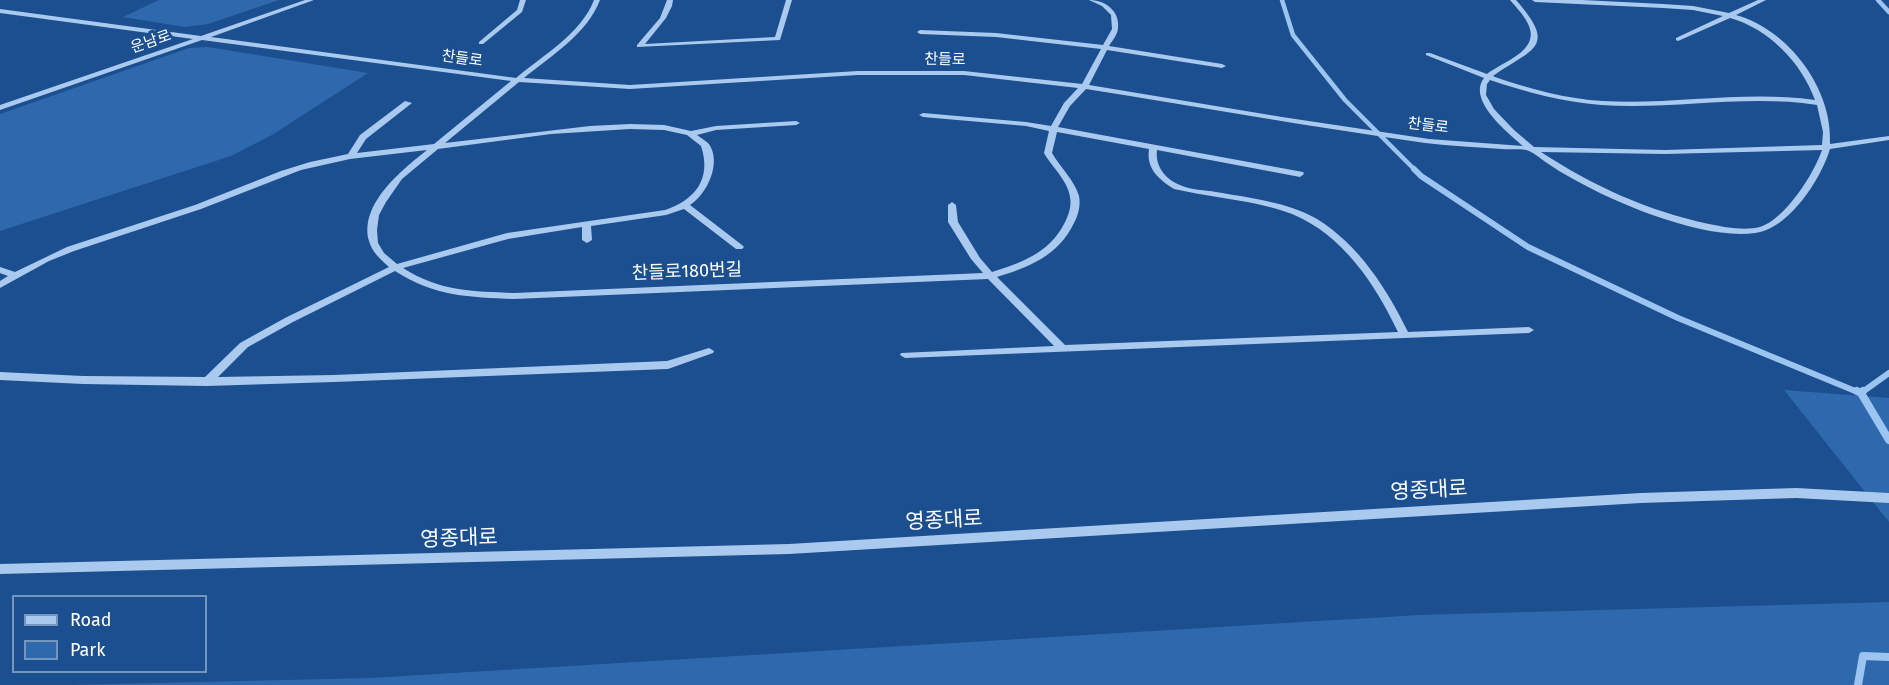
<!DOCTYPE html>
<html>
<head>
<meta charset="utf-8">
<style>
  body { margin:0 }
  #map { position:relative; width:1889px; height:685px; overflow:hidden; background:#1b4f8f; font-family:"Fira Sans",sans-serif }
  canvas { display:block }
  .legend { position:absolute; left:12px; top:595px; width:195px; height:78px; box-sizing:border-box; background:#1b4f8f; border:2px solid #7695bc; margin:0; padding:8px 10px; list-style:none; font-size:18px; color:#fff }
  .legend li { display:flex; align-items:center; gap:12px; height:30px }
  .legend b { width:30px; border:2px solid #7695bc }
</style>
</head>
<body>
<div id="map">
<canvas width="1889" height="685"></canvas>
<ul class="legend">
<li><b style="height:8px;background:#a9c9ee"></b>Road</li>
<li><b style="height:16px;background:#2e69ad"></b>Park</li>
</ul>
</div>
<script>
const ctx = document.querySelector('canvas').getContext('2d');
ctx.lineJoin = 'round';
function paint(path, color) { ctx.fillStyle = color; ctx.fill(path, 'evenodd'); }
function trace(path, color, width, dash) { ctx.strokeStyle = color; ctx.lineWidth = width; ctx.lineCap = dash ? 'butt' : 'round'; ctx.setLineDash(dash || []); ctx.stroke(path); }
function write(font, color, halo, rows, align = 'center') {
  ctx.font = font + ' "Fira Sans","Noto Sans KR",sans-serif'; ctx.lineWidth = 6; ctx.setLineDash([]); ctx.textBaseline = 'middle'; ctx.strokeStyle = halo; ctx.fillStyle = color; for (const [text, x, y, turn = 0] of rows) {
    ctx.save(); ctx.translate(x, y); ctx.rotate((+turn || 0) * Math.PI / 180); ctx.textAlign = isNaN(turn) ? turn : align; if (halo) ctx.strokeText(text, 0, 0); ctx.fillText(text, 0, 0); ctx.restore();
  }
}
paint(new Path2D(`
  M159,0H279L208,24L185,27L123,17Z
  M208,47L368,73L272,135L231,156L0,231V114L189,48Z
  M1784,390L1889,398V522Z
  M1889,602V685H71L370,678L1419,615Z`), '#2e69ad');
trace(new Path2D(`
  M1282,0L1293,35L1345,100L1415,170
  M1878,0L1889,12`), '#9cc4f0', 4.5);
trace(new Path2D(`
  M1414,169L1421,176L1528,247L1678,318L1860,393
  M1861,393L1889,373`), '#9cc4f0', 6);
trace(new Path2D(`
  M1857,391L1861,393L1889,440
  M1861,393L1863,391
  M1858,685L1863,656L1889,657`), '#9cc4f0', 8);
paint(new Path2D(`
  M305,0H314L211,37L516,78C543,55 581,34 594,0H600C587,34 551,56 524,78L630,85L858,71H964L1082,84L1101,49L996,37L920,34L917,32L920,30L996,33L1103,45L1112,29L1111,15L1102,6L1089,0C1104,0 1120,10 1118,28C1118,34 1112,41 1109,46L1222,64L1226,66L1222,68L1107,50L1089,85L1282,117L1429,139L1523,146C1507,132 1467,100 1484,78L1426,55V53H1430L1487,74C1504,61 1543,50 1527,22C1523,14 1516,7 1510,0H1516C1558,48 1533,48 1493,76L1495,77C1530,89 1566,99 1603,101C1674,105 1744,90 1815,100C1801,62 1769,29 1730,18L1678,41L1676,40V38L1723,16L1693,10L1663,8L1535,2L1532,0H1582L1663,4L1693,6L1729,13L1758,0H1766L1736,15C1789,30 1833,89 1830,144L1889,136V140L1830,149C1821,179 1789,229 1755,233C1705,240 1619,205 1575,180C1564,174 1554,168 1544,161C1540,158 1534,153 1529,151C1522,148 1510,150 1502,149C1477,147 1451,146 1425,143C1312,127 1199,107 1086,89L1070,106L1058,127L1303,172L1304,174L1300,177L1157,150C1155,166 1165,179 1180,185C1191,190 1205,190 1216,192C1250,198 1288,202 1317,219C1359,245 1387,289 1408,332L1529,327L1534,330L1529,333L905,358L900,355L901,353L1054,346L988,279L514,299C469,297 435,297 395,271L293,322L248,347L218,377L334,375L667,361L709,348L714,351L713,353L668,369L334,382L207,386L83,384L0,380V372L83,376L205,377L240,343L285,318L389,267C381,260 372,252 369,241C359,204 402,170 427,150L350,159L301,170L201,209L74,251L49,261L0,288V281L8,276L0,273V267L15,272L67,247L195,205L281,171L310,162L348,154L360,135L405,101L412,103L366,139L357,153L434,144L511,81L202,40L0,110V105L193,39L0,13V9L201,36ZM858,75H964L1078,88L1064,103L1051,126L1026,122L923,113L919,115L923,117L1026,126L1049,131L1044,153C1052,167 1068,181 1070,197C1072,206 1068,217 1064,224C1049,253 1021,263 992,272L980,258L958,222L956,205L952,202L948,205V222L971,259L983,273L514,293C472,291 441,292 403,268L508,239L582,227V240L587,243L592,240L591,226L666,215L684,209L736,249H742L744,247L742,245L690,205C707,194 722,163 709,144C706,141 701,138 697,135L716,130L796,125L800,123L796,121L716,126L691,131L664,125L630,124L590,126L445,143L519,82L630,89ZM1490,80C1526,92 1563,102 1601,105C1673,110 1745,94 1817,105L1823,132L1822,145L1665,150L1534,147L1514,130L1494,109L1486,95L1487,84ZM630,129L664,130L687,135L701,146C712,179 695,200 665,210L507,233L397,264L384,253L378,243L377,230L379,215L386,202L402,179L438,149L551,134ZM1057,132L1149,149C1146,168 1158,179 1174,189C1213,198 1255,200 1292,214C1343,235 1375,284 1398,332L1065,345L997,277C1029,267 1058,256 1074,223C1078,216 1081,205 1079,196C1075,181 1060,167 1052,153ZM1822,150C1814,174 1785,219 1760,227C1744,231 1724,227 1709,224C1648,211 1593,186 1541,152L1665,154Z
  M520,0H526L522,12L483,44H479V42L517,10Z
  M667,0H673L672,6L666,18L645,44L775,37L786,0H792L780,40L637,47V45L660,18Z
  M1796,488L1889,493V503L1796,498L1641,503L789,554L0,574V564L789,544L1641,493Z`), '#a9c9ee');
write('15px', '#fff', '#1b4f8f', [
  ["운남로",151,42,-19],
  ["찬들로",462,59,8],
  ["찬들로",945,60,1],
  ["찬들로",1428,126,7]
]);
write('18px', '#fff', '#1b4f8f', [
  ["찬들로180번길",687,272,-2]
]);
write('21px', '#fff', '#1b4f8f', [
  ["영종대로",1429,491,-3],
  ["영종대로",944,521,-3],
  ["영종대로",459,539,-2]
]);
</script>
</body>
</html>
